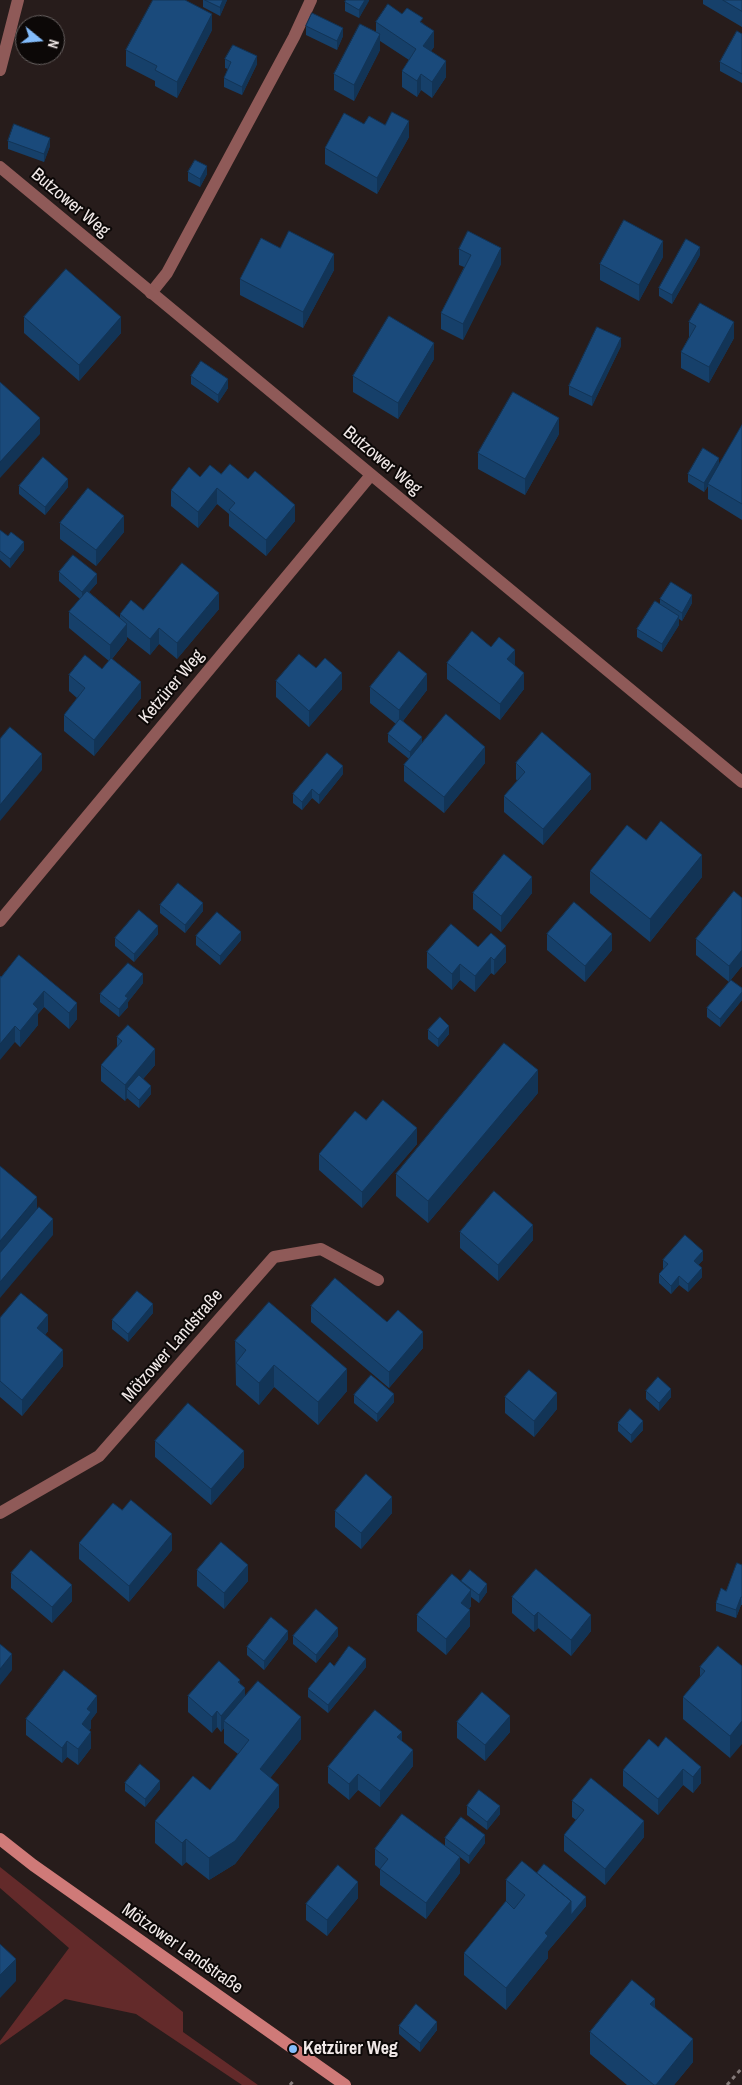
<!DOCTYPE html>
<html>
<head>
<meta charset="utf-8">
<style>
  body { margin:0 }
  #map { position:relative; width:742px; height:2085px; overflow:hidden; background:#271c1b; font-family:"Archivo Narrow",sans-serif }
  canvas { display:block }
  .north { position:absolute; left:15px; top:15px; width:50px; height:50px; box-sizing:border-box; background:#0c0807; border:1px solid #686261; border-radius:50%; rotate:107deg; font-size:14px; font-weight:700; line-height:20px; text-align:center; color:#f1e9e8 }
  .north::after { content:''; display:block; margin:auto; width:18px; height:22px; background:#83bcfb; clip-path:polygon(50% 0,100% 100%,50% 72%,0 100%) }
</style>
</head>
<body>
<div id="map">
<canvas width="742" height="2085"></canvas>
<div class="north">N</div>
</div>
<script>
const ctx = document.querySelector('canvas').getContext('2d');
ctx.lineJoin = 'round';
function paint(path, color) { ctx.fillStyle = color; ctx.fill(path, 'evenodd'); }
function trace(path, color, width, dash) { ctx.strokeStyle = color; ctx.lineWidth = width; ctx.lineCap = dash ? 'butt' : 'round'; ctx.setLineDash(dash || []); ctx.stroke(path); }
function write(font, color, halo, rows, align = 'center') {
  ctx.font = font + ' "Archivo Narrow",sans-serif'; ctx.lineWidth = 4; ctx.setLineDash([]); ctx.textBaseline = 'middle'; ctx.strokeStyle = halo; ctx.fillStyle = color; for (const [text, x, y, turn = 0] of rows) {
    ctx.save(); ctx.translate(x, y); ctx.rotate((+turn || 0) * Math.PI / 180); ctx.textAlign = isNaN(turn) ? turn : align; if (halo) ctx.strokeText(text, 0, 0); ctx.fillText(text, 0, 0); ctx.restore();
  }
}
paint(new Path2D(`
  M0,1867L183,2012V2032L258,2085H242L136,2014L65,1999L0,2045V2041L69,1948L0,1888Z`), '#632a2a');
trace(new Path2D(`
  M290,2085L295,2079
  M727,2085L742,2068`), '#837978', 3, [4, 4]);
trace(new Path2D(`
  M151,293L167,273L294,37L311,0
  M0,1513L99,1456L274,1257L321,1249L378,1280`), '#8f5a58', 12);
trace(new Path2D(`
  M0,70L18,0
  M0,167L742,782
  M0,921L371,475`), '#8f5a58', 12);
trace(new Path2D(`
  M0,1839L33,1865L345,2085`), '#cf7a78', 12);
paint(new Path2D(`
  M203,0H227L220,16L203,7Z
  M369,0L359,18L345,11V2Z
  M703,0H742V27L703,4Z
  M402,14L423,23L434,47L431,51L446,77L432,98L421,90L417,97L402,87V71L409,60L380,41V50L354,101L334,90V74L376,32V22Z
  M306,26L343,36L337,50L306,35Z
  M212,30L177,98L155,86V81L126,66V50Z
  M742,34V83L720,71V62Z
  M225,59L257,64L242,95L224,87V78L228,69L225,68Z
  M364,124L385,125L409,137L377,194L325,164V148Z
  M8,141L50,146L44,162L8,149Z
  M188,172L207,174L200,187L188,181Z
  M280,248L334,270L303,328L240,295V279Z
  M459,249L501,264L463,340L441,329V313L464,267L459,265Z
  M700,255L672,304L659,296V288Z
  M663,257L639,301L600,280V264Z
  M24,317L121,333L79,381L24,333Z
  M689,322L734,338L709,383L681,368V352L689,337Z
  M621,346L592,406L569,395V386Z
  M434,359L398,419L353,392V376Z
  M191,376L228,388L218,403L191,384Z
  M742,425V520L708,499V486L704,492L688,482V474L719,464Z
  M559,434L525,495L478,469V453Z
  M221,474L295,521L266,556L229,526V514L217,504L198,528L171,506V490L200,477Z
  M19,486L68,487L45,515L19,494Z
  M60,523L124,532L96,566L60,539Z
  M0,530L24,550L10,568L0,559Z
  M59,572L97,583L89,592L120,618V614L143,610L219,609L177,659L159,644L150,655L127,637V640L112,659L141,698L94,756L64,731V715L77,698L69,691V675L102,669L109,661L69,628V612L80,599L59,581Z
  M660,599L692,603L682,621L679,619V625L662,652L637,637V629L660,604Z
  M447,663L515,666L524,689L500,720L447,679Z
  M316,668L342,689L309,727L276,697V681Z
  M370,687L427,690L403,721L422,744L485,763L444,813L404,781V765L409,759L388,742V734L396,724L370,703Z
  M516,763L591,789L543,845L504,812V796L517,781L516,779Z
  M343,774L319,804L312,798L302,810L293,803V794Z
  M646,840L702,877L650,942L590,893V871Z
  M473,893H532L501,932L473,909Z
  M742,898V966L729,982L696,955V939Z
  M160,905L203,911L185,933L160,913Z
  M158,934L134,962L115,946V938Z
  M547,934L612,950L585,982L547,950Z
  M196,936L241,940L220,965L196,945Z
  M478,947L506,962L494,975L491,973L475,992L460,980L452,990L427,968V952Z
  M19,955L77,1019L69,1029L44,1007L38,1014V1025L20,1047L15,1042L1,977Z
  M143,983L128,1002V1007L119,1017L100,1002V994Z
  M742,988V1000L720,1027L707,1017V1008Z
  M428,1030L449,1034L438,1047L428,1039Z
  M117,1037L155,1065L143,1079L151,1094L139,1108L127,1098L125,1101L101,1081V1065L117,1047Z
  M538,1093L428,1223L396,1196V1174Z
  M366,1120L417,1144L362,1208L319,1170V1154Z
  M460,1232L533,1240L498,1281L460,1248Z
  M663,1260H703L698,1265L702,1277L688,1292L679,1285L671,1294L659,1283V1274L664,1269L663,1268Z
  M311,1306L387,1322L423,1348L389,1388L311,1322Z
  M153,1313L128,1342L112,1329V1320Z
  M0,1318L48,1331L45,1335L63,1366L22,1416L0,1397Z
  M235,1341L347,1391L318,1425L274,1387L259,1405L236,1385Z
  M646,1391L671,1397L659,1411L646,1399Z
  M354,1395L394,1402L377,1422L354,1403Z
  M505,1397L557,1409L534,1437L505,1413Z
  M618,1423L643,1430L631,1443L618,1431Z
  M155,1441L244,1467L211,1505L155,1457Z
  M122,1510L172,1550L129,1602L79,1559V1543Z
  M335,1511L392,1513L361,1549L335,1527Z
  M742,1565V1605H741L736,1618L716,1611V1603L726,1591Z
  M197,1570L248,1581L224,1609L197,1586Z
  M11,1573L72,1601L52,1623L11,1588Z
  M461,1581L487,1592L479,1603L471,1597V1606L469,1609L470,1626L446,1655L417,1631V1615L461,1582Z
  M512,1597L591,1631L571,1656L538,1628L534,1632L512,1613Z
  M293,1636H338L316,1663L293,1644Z
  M288,1639L264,1670L247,1655V1647Z
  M334,1666L366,1667L328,1713L308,1697V1689Z
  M742,1666L730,1758L683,1719V1697L700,1676V1667Z
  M240,1684L245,1696L301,1739L270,1778L279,1807L235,1864L209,1880L186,1862L182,1866L155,1843V1821L210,1790L238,1754L224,1743V1728L221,1732L217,1727L212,1733L188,1712V1696Z
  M97,1712L91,1720V1728L89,1730L91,1748L78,1765L67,1757L62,1763L26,1735V1719Z
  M457,1722L510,1732L485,1761L457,1738Z
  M649,1739L701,1783L693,1793L683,1785L658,1815L623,1786V1770Z
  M402,1741L413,1766L380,1807L358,1790L349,1800L328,1783V1767Z
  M125,1783L160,1789L145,1807L125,1791Z
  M572,1801L644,1837L605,1885L564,1851V1835L576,1820L572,1817Z
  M467,1806L500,1814L487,1830L467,1815Z
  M445,1838L485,1843L469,1864L456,1854L460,1873L426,1919L380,1885V1869L375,1865V1849L445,1846Z
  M537,1873L586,1906L548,1951V1958L506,2010L464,1975V1953L506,1902V1880Z
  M358,1898L327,1936L306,1920V1904Z
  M655,2007L693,2062L674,2085H627L590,2054V2032Z
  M399,2026L437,2030L420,2052L399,2034Z`), '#16406a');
paint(new Path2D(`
  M223,0H227L220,16V7Z
  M365,0H369V1L359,18V10Z
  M212,14V30L177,98V82Z
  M343,28V36L337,50V41Z
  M434,31V47L423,62V46Z
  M380,34V50L354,101V85Z
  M257,56V64L242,95V87Z
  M446,61V77L432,98V82Z
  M421,74V90L417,97V81Z
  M409,121V137L377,194V178Z
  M50,138V146L44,162V154Z
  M207,166V174L200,187V179Z
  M663,241V257L639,301V285Z
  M700,247V255L672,304V295Z
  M501,248V264L463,340V324Z
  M334,254V270L303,328V312Z
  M121,317V333L79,381V365Z
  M734,322V338L709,383V367Z
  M621,338V346L592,406V397Z
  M434,343V359L398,419V403Z
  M228,379V388L218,403V395Z
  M40,418V434L0,478V462Z
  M559,418V434L525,495V479Z
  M719,458V466L708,484V486L704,492V483Z
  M68,479V487L45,515V507Z
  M217,488V504L198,528V512Z
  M295,505V521L266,556V540Z
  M124,516V532L96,566V550Z
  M24,542V550L10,568V559Z
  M97,574V583L82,600V592Z
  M219,593V609L177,659V643Z
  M692,595V603L682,621V613Z
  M679,616V625L662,652V644Z
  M127,624V640L110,661V645Z
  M159,628V644L150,655V639Z
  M515,650V666L507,659Z
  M342,673V689L309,727V711Z
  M524,673V689L500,720V704Z
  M427,674V690L399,726V710Z
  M141,682V698L94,756V740Z
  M422,737V745L410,760V752Z
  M485,747V763L444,813V797Z
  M42,754V770L0,821V805Z
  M343,766V774L319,804V795Z
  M591,774V789L543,845V829Z
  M312,789V798L302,810V802Z
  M702,855V877L650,942V919Z
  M532,877V893L501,932V916Z
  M203,903V911L185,933V925Z
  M158,926V934L134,962V954Z
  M241,932V940L220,965V956Z
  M612,934V950L585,982V966Z
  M506,946V962L494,975V960Z
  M742,950V966L729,982V966Z
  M491,957V973L475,992V976Z
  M460,964V980L452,990V974Z
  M143,974V983L128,1002V1007L119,1017V1009L125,996Z
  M44,991V1007L38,1014V1025L20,1047V1031L33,1004Z
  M742,992V1000L720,1027V1019Z
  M77,1003V1019L69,1029V1013Z
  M15,1026V1042L0,1060V1044Z
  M449,1026V1034L438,1047V1039Z
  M155,1049V1065L131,1093L127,1089V1098L125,1101V1085Z
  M538,1070V1093L428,1223V1201Z
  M151,1086V1094L139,1108V1100Z
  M417,1128V1144L362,1208V1192Z
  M37,1197V1213L0,1257V1241Z
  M53,1219V1235L0,1298V1282Z
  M533,1225V1240L498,1281V1265Z
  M703,1251V1260L694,1270V1261Z
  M702,1268V1277L688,1292V1284Z
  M679,1276V1285L671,1294V1286Z
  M153,1304V1313L128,1342V1334Z
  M48,1315V1331L37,1344V1328Z
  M423,1332V1348L389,1388V1372Z
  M63,1350V1366L22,1416V1400Z
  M274,1365V1387L259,1405V1383Z
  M347,1369V1391L318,1425V1402Z
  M671,1389V1397L659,1411V1403Z
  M557,1393V1409L534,1437V1421Z
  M394,1394V1402L377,1422V1414Z
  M643,1421V1430L631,1443V1435Z
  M244,1451V1467L211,1505V1489Z
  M392,1497V1513L361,1549V1533Z
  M172,1534V1550L129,1602V1586Z
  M248,1565V1581L224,1609V1593Z
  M487,1584V1592L479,1603V1595Z
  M72,1585V1601L52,1623V1607Z
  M471,1590V1606L461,1618V1603Z
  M741,1597V1605L736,1618V1610Z
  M470,1610V1626L446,1655V1639Z
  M538,1612V1628L534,1632V1616Z
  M591,1615V1631L571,1656V1640Z
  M338,1628V1636L316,1663V1655Z
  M288,1631V1639L264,1670V1661Z
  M12,1654V1670L0,1685V1669Z
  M366,1659V1667L328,1713V1705Z
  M240,1680V1694L245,1688V1704L224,1721V1728L221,1732V1716Z
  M97,1696V1712L91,1720V1728L82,1740V1724L87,1709Z
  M217,1711V1727L212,1733V1717Z
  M510,1716V1732L485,1761V1745Z
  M301,1717V1739L260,1791V1769Z
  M742,1721V1744L730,1758V1736Z
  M91,1732V1748L78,1765V1749Z
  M402,1732V1748L397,1737Z
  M67,1741V1757L62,1763V1748Z
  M413,1750V1766L380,1807V1791Z
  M701,1767V1783L693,1793V1777Z
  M683,1769V1785L658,1815V1799Z
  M358,1774V1790L349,1800V1784Z
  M160,1781V1789L145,1807V1799Z
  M279,1785V1807L235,1864L209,1880V1858Z
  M500,1806V1814L487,1830V1822Z
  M644,1821V1837L605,1885V1869Z
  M485,1835V1843L469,1864V1856Z
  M186,1839V1862L182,1866V1843Z
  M460,1857V1873L426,1919V1903Z
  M358,1882V1898L327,1936V1920Z
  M586,1897V1906L548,1951V1958L506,2010V1988L545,1933L571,1901Z
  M16,1959V1981L0,1998V1975Z
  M655,1999V2021L650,2004Z
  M437,2022V2030L420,2052V2043Z
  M693,2039V2062L674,2085H656Z`), '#123456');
const building = new Path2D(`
  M153,0H185L212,14L177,82L155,70L157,66L126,50Z
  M205,0H223L220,7Z
  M346,0H365L359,10L345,2Z
  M723,0H742V11Z
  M388,4L402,14L407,8L423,18L420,22L434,31L423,46L446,61L432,82L421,74L417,81L402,71L416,49L376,22Z
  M312,13L343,28L337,41L306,26Z
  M360,24L380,34L354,85L334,74Z
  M737,31L742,34V74L720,62Z
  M233,45L257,56L242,87L224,78L231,62L225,59Z
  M392,112L409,121L377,178L325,148L344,113L364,124L369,116L385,125Z
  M14,124L50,138L44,154L8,141Z
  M195,160L207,166L200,179L188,172Z
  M624,220L663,241L639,285L600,264Z
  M289,231L334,254L303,312L240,279L261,238L280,248Z
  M468,231L501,248L463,324L441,313L471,255L459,249Z
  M686,239L700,247L672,295L659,288Z
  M66,269L121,317L79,365L24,317Z
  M700,303L734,322L709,367L681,352L696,326L689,322Z
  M389,316L434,343L398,403L353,376Z
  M597,327L621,338L592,397L569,386Z
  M201,361L228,379L218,395L191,376Z
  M0,382L40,418L0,462Z
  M513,392L559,418L525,479L478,453Z
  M742,425V504L708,484Z
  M703,448L719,458L704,483L688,474Z
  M43,457L68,479L45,507L19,486Z
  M230,464L248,479L255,471L295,505L266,540L229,510L235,503L217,488L198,512L171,490L189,467L200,477L210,465L221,474Z
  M88,488L124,516L96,550L60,523Z
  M0,530L8,536L11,532L24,542L10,559L0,551Z
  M73,555L97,574L82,592L59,572Z
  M182,563L219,593L177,643L159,628L150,639L120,614L131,600L143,610Z
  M671,582L692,595L682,613L660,599Z
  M87,591L127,624L110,645L69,612Z
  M655,601L679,616L662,644L637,629Z
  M472,631L491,647L499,637L515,650L507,659L524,673L500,704L447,663Z
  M399,651L427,674L399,710L370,687Z
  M299,654L316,668L325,658L342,673L309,711L276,681Z
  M85,655L102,669L111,658L141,682L94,740L64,715L85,688L69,675Z
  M446,714L485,747L444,797L404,765Z
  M400,719L422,737L410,752L388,734Z
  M10,727L42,754L0,805V739Z
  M542,732L591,774L543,829L504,796L525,772L516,763Z
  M327,753L343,766L319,795L312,789L302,802L293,794Z
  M661,821L702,855L650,919L590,871L627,825L646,840Z
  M504,854L532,877L501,916L473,893Z
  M178,883L203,903L185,925L160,905Z
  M734,891L742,898V950L729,966L696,939Z
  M574,902L612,934L585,966L547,934Z
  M139,910L158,926L134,954L115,938Z
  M217,912L241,932L220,956L196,936Z
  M451,924L478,947L491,933L506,946L494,960L491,957L475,976L460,964L452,974L427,952Z
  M19,955L77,1003L69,1013L44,991L33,1004L38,1009L20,1031L15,1026L0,1044V976L1,977Z
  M128,963L143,974L125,996L128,998L119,1009L100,994Z
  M731,980L742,988V992L720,1019L707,1008Z
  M440,1017L449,1026L438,1039L428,1030Z
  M128,1025L155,1049L125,1085L101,1065L122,1041L117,1037Z
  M504,1043L538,1070L428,1201L396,1174Z
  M139,1075L151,1086L139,1100L127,1089Z
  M383,1100L417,1128L362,1192L319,1154L355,1111L366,1120Z
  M0,1166L37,1197L0,1241Z
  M494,1191L533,1225L498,1265L460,1232Z
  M39,1207L53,1219L0,1282V1253Z
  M685,1235L703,1251L694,1261L702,1268L688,1284L679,1276L671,1286L659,1274L668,1264L663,1260Z
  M335,1278L387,1322L398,1310L423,1332L389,1372L311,1306Z
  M137,1291L153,1304L128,1334L112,1320Z
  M21,1293L48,1315L37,1328L63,1350L22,1400L0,1381V1318Z
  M269,1302L347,1369L318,1402L274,1365L259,1383L236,1363L246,1350L235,1341Z
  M529,1370L557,1393L534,1421L505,1397Z
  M371,1375L394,1394L377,1414L354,1395Z
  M658,1377L671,1389L659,1403L646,1391Z
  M188,1403L244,1451L211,1489L155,1441Z
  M630,1409L643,1421L631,1435L618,1423Z
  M366,1474L392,1497L361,1533L335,1511Z
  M131,1500L172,1534L129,1586L79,1543L113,1503L122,1510Z
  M221,1542L248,1565L224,1593L197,1570Z
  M31,1550L72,1585L52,1607L11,1573Z
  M737,1563L742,1565V1597H741L736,1610L716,1603L721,1588L726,1591Z
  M536,1569L591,1615L571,1640L538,1612L534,1616L512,1597Z
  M470,1570L487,1584L479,1595L461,1581Z
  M452,1574L471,1590L461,1603L470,1610L446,1639L417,1615Z
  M316,1609L338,1628L316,1655L293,1636Z
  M271,1617L288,1631L264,1661L247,1647Z
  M0,1644L12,1654L0,1669Z
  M349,1646L366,1659L328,1705L308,1689L330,1662L334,1666Z
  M718,1646L742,1666V1721L730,1736L683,1697L705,1671L700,1667Z
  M219,1661L240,1680L238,1682L245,1688L221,1716L217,1711L212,1717L188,1696Z
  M64,1670L97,1696L87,1709L91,1712L82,1724L91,1732L78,1749L67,1741L62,1748L26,1719Z
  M258,1681L301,1717L260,1769L279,1785L235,1841L209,1858L186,1839L182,1843L155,1821L193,1776L210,1790L249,1740L224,1721Z
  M482,1692L510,1716L485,1745L457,1722Z
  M375,1710L402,1732L397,1737L413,1750L380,1791L358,1774L349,1784L328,1767Z
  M666,1737L701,1767L693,1777L683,1769L658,1799L623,1770L649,1739L658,1747Z
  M140,1764L160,1781L145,1799L125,1783Z
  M591,1778L644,1821L605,1869L564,1835L584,1810L572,1801Z
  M479,1790L500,1806L487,1822L467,1806Z
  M402,1814L460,1857L426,1903L380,1869L388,1859L375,1849Z
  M461,1817L485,1835L469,1856L445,1838Z
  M522,1861L571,1901L545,1933L548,1936L506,1988L464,1953L506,1901L514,1909L525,1895L506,1880Z
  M544,1864L586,1897L571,1915V1901L537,1873Z
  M338,1865L358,1882L327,1920L306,1904Z
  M0,1944L16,1959L0,1975Z
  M632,1980L655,1999L650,2004L693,2039L656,2085H654L590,2032Z
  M416,2004L437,2022L420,2043L399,2026Z`);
paint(building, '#1a4a7b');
trace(building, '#123456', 1);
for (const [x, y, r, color] of [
  [293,2049,5,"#83bcfb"]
]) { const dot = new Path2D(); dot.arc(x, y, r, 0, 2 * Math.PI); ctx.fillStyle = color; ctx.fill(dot); trace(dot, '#0c0807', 2); }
write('18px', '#f1e9e8', '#0c0807', [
  ["Butzower Weg",70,203,40],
  ["Butzower Weg",382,461,40],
  ["Ketzürer Weg",172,687,-50],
  ["Mötzower Landstraße",173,1346,-49],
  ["Mötzower Landstraße",182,1949,35]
]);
write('bold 18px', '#f1e9e8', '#0c0807', [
  ["Ketzürer Weg",303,2049]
], 'left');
</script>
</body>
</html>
